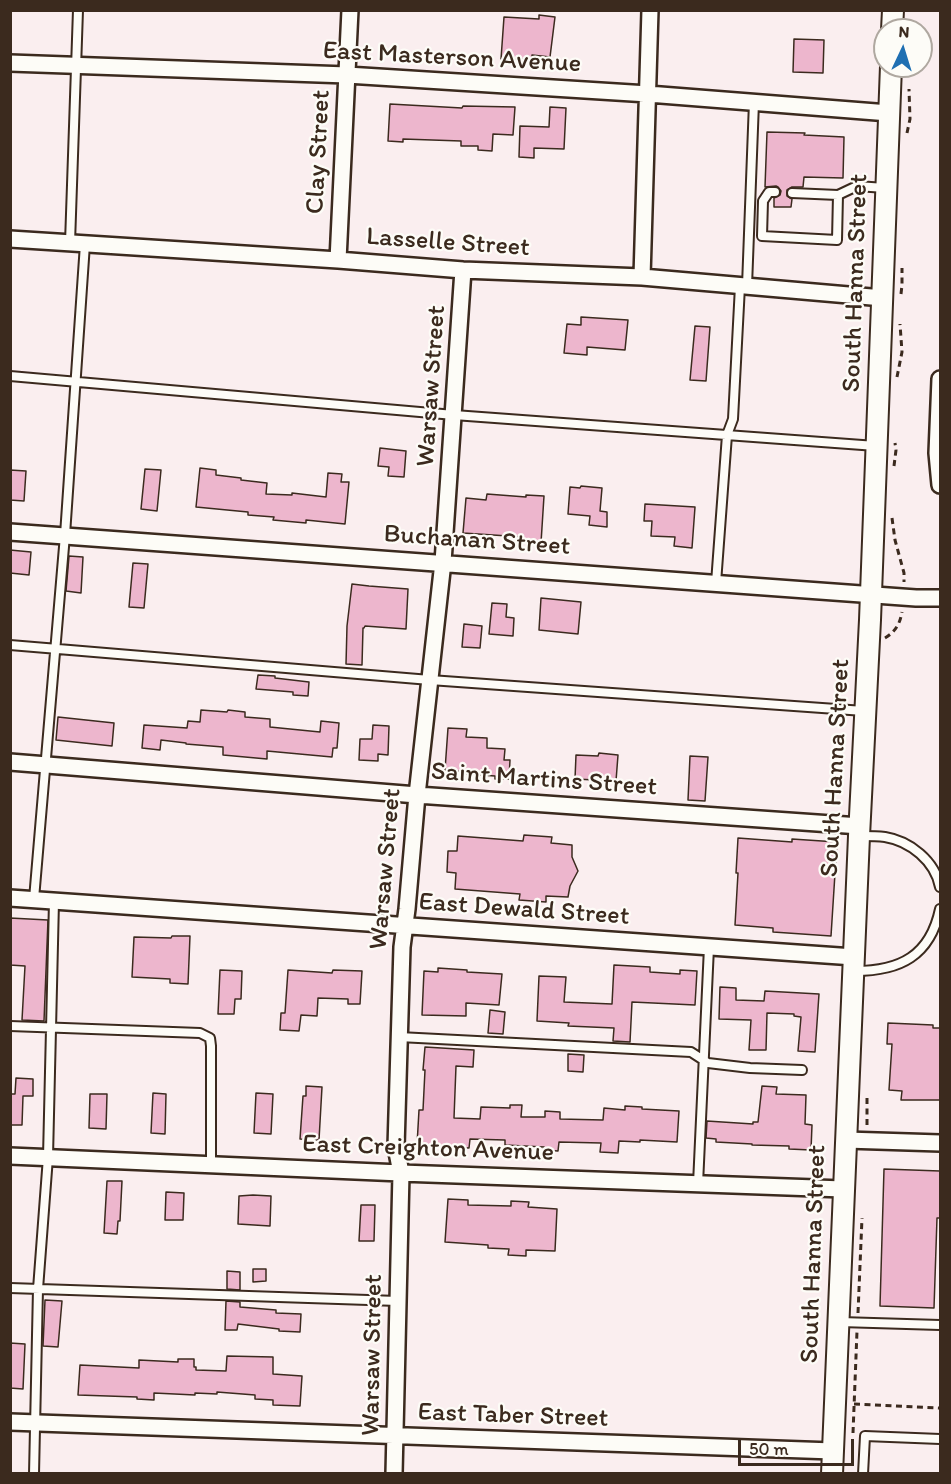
<!DOCTYPE html>
<html>
<head>
<meta charset="utf-8">
<style>
  body { margin:0 }
  #map { position:relative; width:951px; height:1484px; overflow:hidden; background:#faeeef; font-family:Itim,sans-serif }
  canvas { display:block }
  .frame { position:absolute; inset:0; border:12px solid #3b2a1e; pointer-events:none }
  .north { position:absolute; left:873px; top:18px; width:60px; height:60px; box-sizing:border-box; background:#fdfcf7; border:2px solid #afa8a0; border-radius:50%; rotate:4deg; font-size:16px; font-weight:700; line-height:24px; text-align:center; color:#3b2a1e }
  .north::after { content:''; display:block; margin:auto; width:21px; height:27px; background:#1f6fb2; clip-path:polygon(50% 0,100% 100%,50% 72%,0 100%) }
  .scale { position:absolute; left:738px; top:1439px; width:116px; height:27px; box-sizing:border-box; border:3px solid #3b2a1e; border-top:0; padding-left:8px; font-size:18px; line-height:21px; white-space:nowrap; color:#3b2a1e; -webkit-text-stroke:4px #fdfcf7; paint-order:stroke }
</style>
</head>
<body>
<div id="map">
<canvas width="951" height="1484"></canvas>
<div class="frame"></div>
<div class="north">N</div>
<div class="scale">50 m</div>
</div>
<script>
const ctx = document.querySelector('canvas').getContext('2d');
ctx.lineJoin = 'round';
function paint(path, color) { ctx.fillStyle = color; ctx.fill(path, 'evenodd'); }
function trace(path, color, width, dash) { ctx.strokeStyle = color; ctx.lineWidth = width; ctx.lineCap = dash ? 'butt' : 'round'; ctx.setLineDash(dash || []); ctx.stroke(path); }
function write(font, color, halo, rows, align = 'center') {
  ctx.font = font + ' Itim,sans-serif'; ctx.lineWidth = 4.5; ctx.setLineDash([]); ctx.textBaseline = 'middle'; ctx.strokeStyle = halo; ctx.fillStyle = color; for (const [text, x, y, turn = 0] of rows) {
    ctx.save(); ctx.translate(x, y); ctx.rotate((+turn || 0) * Math.PI / 180); ctx.textAlign = isNaN(turn) ? turn : align; if (halo) ctx.strokeText(text, 0, 0); ctx.fillText(text, 0, 0); ctx.restore();
  }
}
const building = new Path2D(`
  M539,15L555,17L550,57L532,55V59H501L504,17L539,19Z
  M794,39L824,40L823,73L793,72Z
  M390,104L462,108L463,106L515,107L513,135L493,134L492,151L478,150V146H461V141L403,139V142L388,141Z
  M550,107L566,108L564,149L534,148V158L519,157L520,126L549,127Z
  M767,132L805,133L804,135L844,137L843,178L804,177L803,187H792L787,190V196L792,199L791,207H774V198L780,195L781,191L778,187L776,186L765,187Z
  M581,317L628,320L625,350L587,347V355L564,353L567,324L581,325Z
  M695,326L710,327L706,381L690,380Z
  M380,448L406,451L404,477L388,476L389,467L378,466Z
  M200,468L216,470V475L241,478V480L267,483L266,494L292,495V493L326,497L328,473L342,474L341,482H349L345,524L306,520V523L273,520L274,517L248,515V512L196,507Z
  M145,469L161,470L157,511L141,509Z
  M10,470L26,471L24,501L10,500Z
  M581,486L602,488L600,511L607,512V527L589,525L590,516L568,514L570,487L580,488Z
  M487,494L526,497V495L544,496L541,543L523,541V537L463,533L466,498L486,500Z
  M645,504L695,507L692,548L674,546L675,537L651,536L652,521H644Z
  M10,550L31,552L29,575L10,573Z
  M69,556L83,557L81,593L66,591Z
  M133,563L148,564L144,608L129,607Z
  M352,584L369,586L408,589L406,629L365,626L364,628H363L362,665L346,664L347,626Z
  M541,598L581,602L578,634L539,630Z
  M492,603L507,604L506,617L514,618L513,636L489,634Z
  M464,624L482,626L480,648L462,647Z
  M258,675L275,676V678L309,682L308,696L293,695V692L256,689Z
  M201,710L227,712L228,710L245,712V717L270,719V727L320,732L321,721L339,723L337,748H333L332,757L267,751V759L223,755V747L186,744V743L161,740L160,750L142,748L144,725L187,728L188,721L200,722Z
  M58,717L114,723L112,746L56,740Z
  M373,725L389,726L388,755L378,754V761L359,760L360,739H372Z
  M448,728L467,729L466,737L487,738V748L505,749L504,760H510L509,779H495V776L467,774V772L445,770Z
  M599,753L618,755L616,781L575,779L576,755L598,756Z
  M690,756L708,757L705,801L688,800Z
  M524,835L552,837L551,843L572,845V857L578,871L570,886L568,897L546,896V902L519,900L520,894L455,889L456,873L447,872L448,851H457L458,836L523,841Z
  M738,838L792,842V839L837,842L831,936L773,932V928L735,925L738,873H736Z
  M10,918L48,920L44,1021L22,1020L25,966L10,965Z
  M172,936H190L188,984L170,983V979L132,977L134,937L171,938Z
  M614,965L650,967V972L680,974V970L697,971L695,1005L632,1002L630,1042L613,1041L614,1028L568,1026L569,1023L537,1021L539,976L566,977L564,1002L612,1004Z
  M438,968L467,970V972L502,974L499,1005L466,1003V1016L422,1015L424,971L438,972Z
  M220,970L242,971L241,999H235L234,1014H218Z
  M288,970L332,973L333,970L362,971L360,1004H348V999L318,998L317,1016L301,1015L299,1031L280,1030L281,1013H285Z
  M720,987L736,988V1000L764,1001L765,991L819,994L815,1052L798,1051L801,1017L794,1016V1014L767,1013L766,1050H749L751,1020L719,1019Z
  M490,1010L505,1012L503,1034L488,1033Z
  M888,1023L933,1025V1028H940V1100H901L902,1091L889,1090L892,1044H887Z
  M425,1047L474,1050L473,1067L456,1066L454,1118L480,1119L481,1107L510,1108V1105H522L521,1117H545V1111L560,1112V1119L603,1120L604,1108L625,1110V1106L642,1107V1109L679,1111L677,1142L640,1140V1142L619,1141L618,1153L600,1152L601,1143L559,1142L558,1151L543,1150L544,1147L505,1145V1140L470,1139L469,1148L417,1145L419,1110H423L425,1070H423Z
  M568,1054L584,1055L583,1072L568,1071Z
  M16,1078L33,1079V1096H23L22,1125H10V1094H15Z
  M306,1086L322,1087L319,1140L300,1139L303,1096H306Z
  M762,1086L777,1087L776,1094L806,1095L805,1124L812,1125L811,1150L789,1149V1146L752,1145V1144L716,1142V1139L706,1138L707,1121L753,1124V1122H758Z
  M153,1093L166,1094L165,1134L151,1133Z
  M256,1093L273,1094L271,1134L254,1133Z
  M90,1094H107L106,1129L89,1128Z
  M884,1169L940,1171V1218H937L934,1308L880,1306Z
  M107,1181H122L120,1221H118L117,1234L104,1233Z
  M166,1192L184,1193L183,1220H165Z
  M253,1195L271,1196L270,1226L238,1224L239,1196Z
  M448,1199L468,1200V1205L511,1206V1201L529,1202L528,1207L557,1209L555,1251L526,1250V1256L508,1255L509,1249L488,1248V1245L445,1242Z
  M361,1205H375L374,1241H359Z
  M253,1269H266V1281L253,1282Z
  M227,1271L240,1272V1290L227,1289Z
  M45,1300L62,1301L58,1347L43,1346Z
  M226,1301L240,1302V1307L276,1310V1313L301,1314L300,1332L279,1331V1329L238,1324L237,1330H225Z
  M10,1343L25,1344L23,1389L10,1388Z
  M227,1356L273,1357V1374L302,1376L300,1406L273,1405V1400L255,1399V1395L217,1392V1394L195,1393V1395L154,1393V1400L137,1399V1397L78,1395L80,1365L139,1368V1360L178,1362V1359H194V1367H196V1370L226,1371Z`);
paint(building, '#edb6cd');
trace(building, '#3b2a1e', 1.5);
const service = new Path2D(`
  M775,192H769L763,201L762,236L837,240L838,195
  M792,193L838,195L857,186L885,188
  M70,243L78,10
  M747,286L754,102
  M10,376L454,415L876,446
  M716,583L727,435L733,419L740,286
  M10,645L430,680L864,711
  M861,836C869,836 877,836 885,837C910,841 935,861 940,887
  M34,899L65,535L85,244
  M855,971C900,971 930,956 940,909
  M10,1026L200,1033L210,1038L211,1046V1164
  M399,1037L691,1052L708,1063L750,1068L802,1070
  M698,1184L709,947
  M10,1288L398,1301
  M840,1322L940,1325
  M34,1474L38,1289L48,1157L54,901
  M863,1474L865,1436L940,1439`);
const minor = new Path2D(`
  M10,63L347,75L648,94L889,113
  M10,239L338,260L463,270L642,277L883,298
  M338,260L350,10
  M642,277L650,10
  M940,379L937,453L940,485
  M10,532L916,598H940
  M10,762L417,795L860,826
  M10,898L854,957
  M846,1140L940,1143
  M10,1156L401,1173L843,1189
  M10,1422L833,1451
  M394,1474L401,1173L396,1147L402,947L407,909L417,795L443,562L463,270`);
const tertiary = new Path2D(`
  M892,30L893,10
  M832,1474L859,836L870,620L891,66`);
trace(service, '#3b2a1e', 12);
trace(minor, '#3b2a1e', 20);
trace(tertiary, '#3b2a1e', 24);
trace(new Path2D(`
  M907,133L910,119L909,89
  M901,294L902,285V268
  M897,377L902,352L900,324
  M894,466L896,450L895,443
  M892,518L895,540L904,573V582
  M885,638C895,632 900,624 902,612
  M867,1125V1096
  M858,1313L862,1218
  M854,1404L940,1408
  M853,1433L857,1331`), '#3b2a1e', 3, [6, 4.5]);
trace(service, '#fdfcf7', 8);
trace(minor, '#fdfcf7', 15);
trace(tertiary, '#fdfcf7', 20);
write('26px', '#3b2a1e', '#fdfcf7', [
  ["East Masterson Avenue",452,58,3],
  ["Clay Street",319,152,-87],
  ["Lasselle Street",448,243,4],
  ["South Hanna Street",856,283,-88],
  ["Warsaw Street",432,386,-86],
  ["Buchanan Street",477,541,4],
  ["South Hanna Street",836,768,-87],
  ["Saint Martins Street",544,780,4],
  ["Warsaw Street",386,869,-85],
  ["East Dewald Street",524,910,4],
  ["East Creighton Avenue",428,1149,2],
  ["South Hanna Street",814,1254,-88],
  ["Warsaw Street",373,1355,-89],
  ["East Taber Street",513,1416,2]
]);
</script>
</body>
</html>
